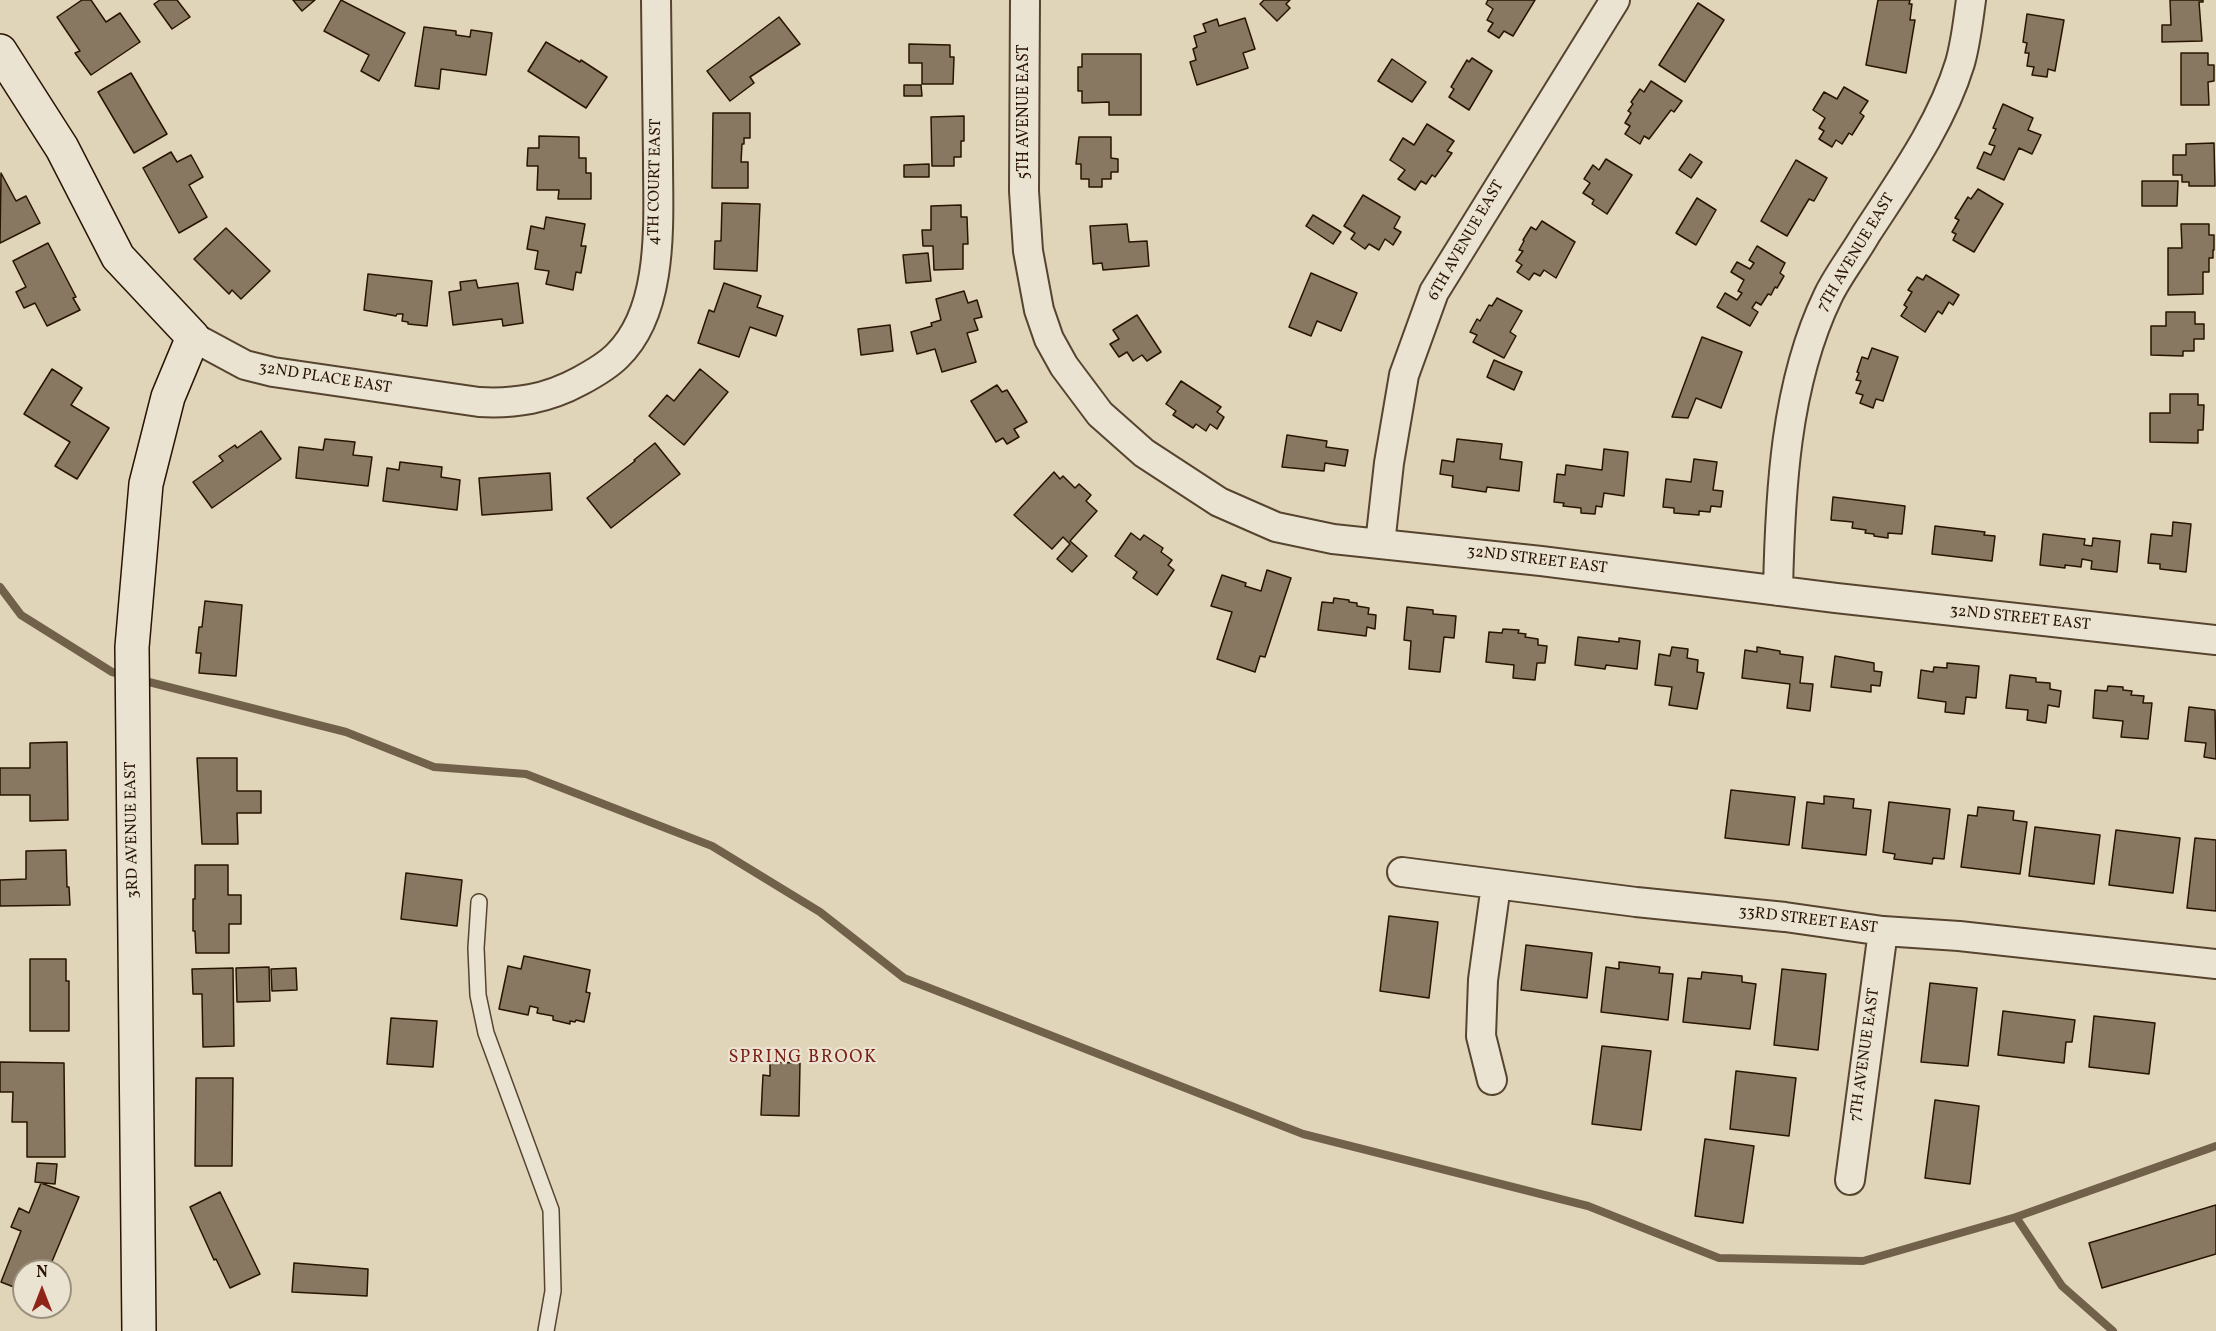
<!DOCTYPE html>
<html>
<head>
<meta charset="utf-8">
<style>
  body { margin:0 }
  #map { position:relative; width:2216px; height:1331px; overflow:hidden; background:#e0d4b9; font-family:Vollkorn,serif }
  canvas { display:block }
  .north { position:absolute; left:12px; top:1259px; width:60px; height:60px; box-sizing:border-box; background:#ebe3d2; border:2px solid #9d907e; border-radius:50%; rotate:0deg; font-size:16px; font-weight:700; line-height:24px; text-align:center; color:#281401 }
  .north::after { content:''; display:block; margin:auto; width:21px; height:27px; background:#8f2418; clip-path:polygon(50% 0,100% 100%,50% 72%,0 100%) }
</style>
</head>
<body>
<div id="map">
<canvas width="2216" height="1331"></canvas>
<div class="north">N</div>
</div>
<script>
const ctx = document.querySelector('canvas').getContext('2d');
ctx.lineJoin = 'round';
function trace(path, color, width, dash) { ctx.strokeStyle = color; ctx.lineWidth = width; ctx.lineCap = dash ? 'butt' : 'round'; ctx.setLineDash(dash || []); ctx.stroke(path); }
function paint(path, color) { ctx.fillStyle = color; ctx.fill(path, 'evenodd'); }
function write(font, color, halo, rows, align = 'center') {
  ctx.font = font + ' Vollkorn,serif'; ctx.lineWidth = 4.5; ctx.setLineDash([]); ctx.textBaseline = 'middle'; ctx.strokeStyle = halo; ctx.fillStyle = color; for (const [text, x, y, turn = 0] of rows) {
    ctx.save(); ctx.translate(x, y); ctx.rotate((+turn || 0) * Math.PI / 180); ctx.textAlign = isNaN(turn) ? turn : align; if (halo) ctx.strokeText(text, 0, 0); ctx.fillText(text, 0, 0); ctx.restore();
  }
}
trace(new Path2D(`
  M0,587L21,615L112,672L124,675
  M141,680L346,732L434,767L526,774L712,846L820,912L904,978L1303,1134L1588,1206L1719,1258L1863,1261L2016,1217L2216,1146
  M2016,1217L2062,1286L2113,1331`), '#71604a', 8);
const building = new Path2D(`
  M82,0H91L106,22L120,13L140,42L91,75L75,53L80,51L57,17Z
  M160,0H177L190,17L172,29L154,4Z
  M293,0H315L302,11Z
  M341,0L405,33L379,81L361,71L369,55L324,31Z
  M1264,0H1290L1286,4L1290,8L1277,21L1260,4Z
  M1488,0H1535L1513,36L1504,31L1499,38L1488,31L1493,23L1487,20L1493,9L1486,4Z
  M1878,0H1910L1909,4H1912L1910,20H1915L1906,73L1866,65Z
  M2170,0H2203V2H2199L2202,41L2162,42V25H2171Z
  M1698,3L1724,20L1685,82L1659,65Z
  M2027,14L2064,20L2055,71L2048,69L2047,77L2032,75L2034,67L2027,66L2029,53H2025L2027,43L2023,42Z
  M779,17L800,44L750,77L754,83L730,101L707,71Z
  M1245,18L1255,49L1243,53L1248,68L1197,85L1190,62L1196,60L1193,49L1197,47L1194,36L1206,32L1203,24L1217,19L1219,26Z
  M424,27L456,31V35L470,37L471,30L492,33L486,75L441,69L439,89L415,86Z
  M546,42L580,62L581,60L607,77L586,108L528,71Z
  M909,44L950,45V57H954L953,84H922V63H909Z
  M2181,53H2208V65H2214V81L2208,82L2209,105H2181Z
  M1082,54H1141V115H1109V102L1082,103V91H1078V67H1082Z
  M1472,58L1492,71L1469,110L1449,97L1454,89L1451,87L1467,60L1469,62Z
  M1392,59L1426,82L1412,102L1378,81Z
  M131,73L167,134L134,153L98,92Z
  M1651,81L1682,101L1674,112L1671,110L1649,139L1644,136L1640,144L1625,134L1630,126L1625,123L1631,113L1628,111L1633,104L1631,102L1640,89L1644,92Z
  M904,85H921L922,96H904Z
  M1844,87L1868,101L1860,113L1864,116L1852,135L1849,133L1842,144L1836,140L1832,147L1819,139L1824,131L1819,128L1825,118L1813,110L1824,92L1837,99Z
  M2003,104L2033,118L2028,130L2041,135L2032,154L2019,148L2004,180L1977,168L1984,152L1991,155L1995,146L1989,144L1996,129L1993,128Z
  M713,113H750V138H744V144H742L741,162H748V188H712Z
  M964,116V141H961V157H954V166H932L931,117Z
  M1427,124L1454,141L1447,151L1452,153L1435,177L1432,175L1426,184L1421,181L1415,190L1398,179L1405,170L1390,160L1403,138L1414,145Z
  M539,136L579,137V158H586V173H591V199H558L559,190H537L538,166H527L528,148H539Z
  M1079,137H1111V158L1118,159V172H1111V179H1102V187H1089V179H1081V164H1076Z
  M2214,143L2215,186H2189V182H2182V175H2173V155H2186V144Z
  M171,152L177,162L191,155L203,177L189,185L207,217L179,233L143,168Z
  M1690,154L1702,162L1691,178L1679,170Z
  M1606,159L1632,175L1607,214L1592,204L1594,200L1583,193L1590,183L1584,179L1593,165L1599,170Z
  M1796,160L1827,178L1814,201L1809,199L1787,236L1761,221Z
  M929,164V177H904V165Z
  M1,173L16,201L26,196L40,223L0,243Z
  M2142,181H2178L2177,206H2142Z
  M1978,189L2003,204L1974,252L1953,240L1956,234L1952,232L1959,220L1955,218L1968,197L1971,199Z
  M1363,195L1400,217L1394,228L1401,232L1393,245L1385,239L1379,250L1369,244L1365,249L1351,239L1355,233L1344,226Z
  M1697,198L1716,210L1696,245L1676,233Z
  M722,203L760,204L757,271L714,269L715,241H721Z
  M961,205V217H967L968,244H963V269L934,270L933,246H923L922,230H931V206Z
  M1313,215L1341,232L1333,244L1306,226Z
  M546,217L585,224L581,246H586L581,273L576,272L573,290L546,284L549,271L535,269L538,251L527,249L531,226L544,229Z
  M1542,221L1575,242L1556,278L1544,270L1540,276L1534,273L1529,280L1517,272L1522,265L1516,261L1523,251L1519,250L1524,241L1523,240L1531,227L1536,230Z
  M1127,224L1129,242L1147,241L1149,266L1103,270L1102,263L1093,264L1090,226Z
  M2181,224H2209V235H2214V250H2213V258H2209V272H2203V294L2168,295V248H2182Z
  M226,228L270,271L241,299L232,290L229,294L194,259Z
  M48,243L76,297L73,298L80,310L47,326L35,303L24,308L16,292L26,287L13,261Z
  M1757,246L1785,263L1780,273L1784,276L1777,288L1775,287L1771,295L1768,294L1761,305L1756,302L1752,308L1758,312L1750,326L1717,307L1725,293L1737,300L1742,293L1738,291L1744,280L1731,272L1737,262L1750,269L1754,263L1749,260Z
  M928,253L931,281L906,283L903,255Z
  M1311,273L1357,293L1341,331L1317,321L1311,336L1289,327Z
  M368,274L432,281L427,326L408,324V322L402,321L403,314H397L396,316L364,310Z
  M1926,275L1959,295L1953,305L1949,302L1942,314L1938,311L1925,332L1901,316L1907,307L1904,305L1912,292L1908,290L1917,277L1923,280Z
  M476,280L478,288L518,283L523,323L503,326L502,319L453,325L449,292L461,290L460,282Z
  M724,283L761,296L757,307L783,316L776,336L750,327L739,357L698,343L709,310L714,312Z
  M964,291L968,303L977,300L982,317L974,319L978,330L967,333L976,362L942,372L935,349L917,354L911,332L932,326L931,323L941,320L936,299Z
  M1497,298L1522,311L1510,332L1516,336L1504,358L1473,342L1477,335L1470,332L1477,319L1480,321L1489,305L1492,306Z
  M2166,312H2195V324H2204V339H2194V351H2183V356L2151,355V326H2166Z
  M1137,315L1161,352L1147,361L1142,355L1133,361L1127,352L1119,357L1110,344L1119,339L1113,330Z
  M890,325L893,351L861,355L858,329Z
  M1702,337L1742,352L1721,408L1696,398L1688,418L1672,417Z
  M1872,348L1898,357L1883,401L1876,399L1873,408L1860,403L1863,395L1856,393L1861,381L1856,380L1859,373L1857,372L1862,357L1868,359Z
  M1494,360L1522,372L1514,390L1487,377Z
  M52,369L82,388L71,405L109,428L77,479L55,466L70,442L24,414Z
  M700,369L728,392L684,445L649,416L667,395L674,401Z
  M1181,381L1221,407L1217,412L1224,417L1217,429L1210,424L1206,431L1196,424L1193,428L1173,415L1176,411L1166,404Z
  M997,385L1002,392L1007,390L1027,422L1014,429L1019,437L1007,444L1003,438L996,442L971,401Z
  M2170,394H2198V405H2204L2203,430H2198V443L2150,442V413H2170Z
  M261,431L281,459L212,508L193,482L223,461L219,456L235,445L237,448Z
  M1287,435L1327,441L1326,447L1348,450L1345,466L1325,463L1324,471L1282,467Z
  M325,439L355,442L353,455L372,457L368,486L296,478L299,447L323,450Z
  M1457,439L1502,444L1500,459L1522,462L1519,491L1487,487L1486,492L1452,487L1453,476L1440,474L1442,460L1454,462Z
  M655,443L680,474L611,528L587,498L635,461L634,460Z
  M1604,449L1628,452L1624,496L1604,493L1602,507L1596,506L1595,514L1581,513V508L1563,506L1564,503L1554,502L1557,474L1565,475L1566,465L1602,470Z
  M1694,459L1717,462L1713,490L1723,491L1721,507L1711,506L1710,512L1699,511V515L1674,513V508L1663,507L1666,479L1691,482Z
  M400,462L442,467L441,477L460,480L457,510L383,501L387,468L399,470Z
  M1054,472L1060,479L1063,476L1075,488L1079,484L1091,495L1086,501L1097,511L1070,541L1087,556L1072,572L1057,559L1070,544L1063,537L1052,549L1014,515Z
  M550,473L552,510L482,515L479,478Z
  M1833,497L1905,506L1902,534L1888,533V538L1874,536V534L1865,533L1866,530L1852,528L1853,522L1831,520Z
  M2173,522L2191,524L2186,572L2160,569V564L2148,563L2151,534L2172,536Z
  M1935,526L1985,532L1984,535L1995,536L1992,561L1932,554Z
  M1131,533L1140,540L1144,535L1163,548L1161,552L1172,560L1168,565L1174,570L1157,595L1133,578L1137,572L1115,556Z
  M2043,534L2085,539L2084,545L2092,546L2093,538L2120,541L2117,572L2091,569L2092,561L2082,559L2081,567L2065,565V568L2040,565Z
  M1267,570L1291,578L1265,657L1260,656L1255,672L1217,659L1232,612L1211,606L1222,575L1246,583L1245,586L1261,591Z
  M1334,598L1349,600V602L1357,603V606L1369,608L1368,614L1376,615L1375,629L1367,627L1366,636L1318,630L1322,602L1333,603Z
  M205,601L242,605L236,676L199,673L201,653H196L199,627H202Z
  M1407,607L1433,610V614L1456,616L1454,638L1444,637L1440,672L1409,669L1411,641L1404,640Z
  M1503,629L1519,630L1518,633L1526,634L1525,637L1538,639V645L1547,646L1545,663H1537L1535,680L1513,678L1514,665L1486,662L1489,632L1502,633Z
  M1578,637L1619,642V638L1640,641L1637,669L1606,665L1605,669L1575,665Z
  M1672,647L1688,649L1687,658L1698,660L1697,672L1704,673L1697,709L1669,705L1672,687L1655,685L1659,654L1670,656Z
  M1757,647L1780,651V654L1803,657L1800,683L1813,684L1810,711L1787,708L1790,684L1742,678L1745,650L1757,652Z
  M1835,656L1874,663V671L1882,672L1880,686L1871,685V692L1831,687Z
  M1947,663L1979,666L1976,698L1966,697L1964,714L1945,712L1946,702L1918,698L1921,670L1933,672L1934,667L1947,668Z
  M2010,675L2036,678V682L2050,683V689L2061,691L2059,707L2048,705L2046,723L2027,720L2028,710L2006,708Z
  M2108,686L2123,687V690L2132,691L2131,695L2144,696L2143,703H2152L2148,739L2121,737L2123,721L2093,718L2095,690L2107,691Z
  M2189,707L2215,710L2216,759L2204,757L2206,743L2185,741Z
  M67,742L68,820L30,821V795H0V768H30V743Z
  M197,758H237V791H261V813H237L238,844H202Z
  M1731,790L1795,797L1789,845L1725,838Z
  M1824,796L1854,799L1853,808L1871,810L1866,855L1802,848L1807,802L1824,804Z
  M1889,802L1950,809L1944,859L1933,858L1932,864L1894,859L1895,854L1883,852Z
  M1978,807L2014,811L2013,820L2027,822L2020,874L1961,867L1968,815L1977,816Z
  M2035,827L2100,835L2094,884L2029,876Z
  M2116,830L2180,838L2173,893L2109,885Z
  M2195,838L2216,840V911L2187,908Z
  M66,850L67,887H69L70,905L0,906V880L26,879V851Z
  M195,865H228V895H241V924H229V953H196L195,931H193V899H195Z
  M406,873L462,880L457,926L401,919Z
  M1389,916L1438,922L1429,998L1380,991Z
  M1526,945L1592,953L1587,998L1521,990Z
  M524,956L590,970L586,992L590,993L584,1022L576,1020L575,1022L570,1021V1024L553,1020V1016L537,1013L538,1008L530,1006L528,1015L499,1009L508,966L521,969Z
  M30,959H66V981H69V1031H30Z
  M1619,962L1660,967L1659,973L1673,974L1668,1020L1601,1012L1606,967L1619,969Z
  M269,967L270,1001L237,1002L236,968Z
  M233,968L234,1046L203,1047L202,994H193L192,969Z
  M296,968L297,990L272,991L271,969Z
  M1782,969L1826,974L1818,1050L1774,1045Z
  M1702,972L1742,976V982L1756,984L1750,1029L1683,1022L1688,978L1701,979Z
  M1930,983L1977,988L1968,1066L1921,1062Z
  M2003,1011L2075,1020L2072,1042H2066L2064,1063L1998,1055Z
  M2094,1016L2155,1023L2149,1074L2089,1067Z
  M391,1018L437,1021L433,1067L387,1064Z
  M1602,1046L1651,1051L1641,1130L1592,1124Z
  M0,1062L64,1063L65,1157H27V1122H12L13,1092H0Z
  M770,1062L800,1063L799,1116L761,1115L763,1075L770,1076Z
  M1736,1071L1796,1078L1789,1136L1730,1129Z
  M196,1078H233L232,1166H195Z
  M1935,1100L1979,1106L1970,1184L1925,1178Z
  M1705,1139L1754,1146L1743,1223L1695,1216Z
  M37,1163L57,1164L55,1184L35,1182Z
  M41,1183L79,1197L48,1271H24V1291L1,1282L21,1231L11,1227L19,1208L29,1213Z
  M220,1192L260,1274L230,1288L216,1259L214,1260L190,1207Z
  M2216,1205V1254L2102,1288L2089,1243Z
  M294,1263L368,1269L367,1296L292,1292Z`);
paint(building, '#887861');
trace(building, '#281401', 1.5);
const lane = new Path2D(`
  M479,902L476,948L478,995L486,1033L551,1210L553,1291L546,1331`);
const street = new Path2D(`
  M1025,0L1024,191L1028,251L1039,310L1049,339L1064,366L1100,414L1144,453L1219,502L1276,527L1333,539L1541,561L1836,598L2216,640
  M193,337L245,365L273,372L479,402C515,404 547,399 580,381C593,374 607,366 617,356C665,310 658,220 658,160C657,107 657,53 656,0
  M1380,544L1389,463L1404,375L1434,292L1615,0
  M1778,591C1780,494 1785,385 1828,296C1838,275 1854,255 1866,234C1901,180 1941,125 1960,63C1966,42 1968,21 1971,0
  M1402,872L1636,902L1785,917L1883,931L1959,936L2216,964
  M1492,1080L1481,1036L1483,980L1496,885
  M1850,1180L1883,931`);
const secondary = new Path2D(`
  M0,51L62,148L118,257L193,337L168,397L146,484L132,647L139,1331`);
trace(lane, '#56442f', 18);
trace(street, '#56442f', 32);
trace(secondary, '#281401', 36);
trace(lane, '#ebe3d2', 15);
trace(street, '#ebe3d2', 28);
trace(secondary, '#ebe3d2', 33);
write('16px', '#281401', '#ebe3d2', [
  ["5TH AVENUE EAST",1025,112,-90],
  ["4TH COURT EAST",656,182,-89],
  ["6TH AVENUE EAST",1467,241,-60],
  ["7TH AVENUE EAST",1857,253,-59],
  ["32ND PLACE EAST",325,379,9],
  ["32ND STREET EAST",1537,561,7],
  ["32ND STREET EAST",2020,619,6],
  ["3RD AVENUE EAST",133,830,-91],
  ["33RD STREET EAST",1808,921,7],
  ["7TH AVENUE EAST",1866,1055,-82]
]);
ctx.letterSpacing = '1.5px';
write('18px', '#7a1f14', '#ebe3d2', [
  ["SPRING BROOK",803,1059]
]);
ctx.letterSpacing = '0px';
</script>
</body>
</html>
